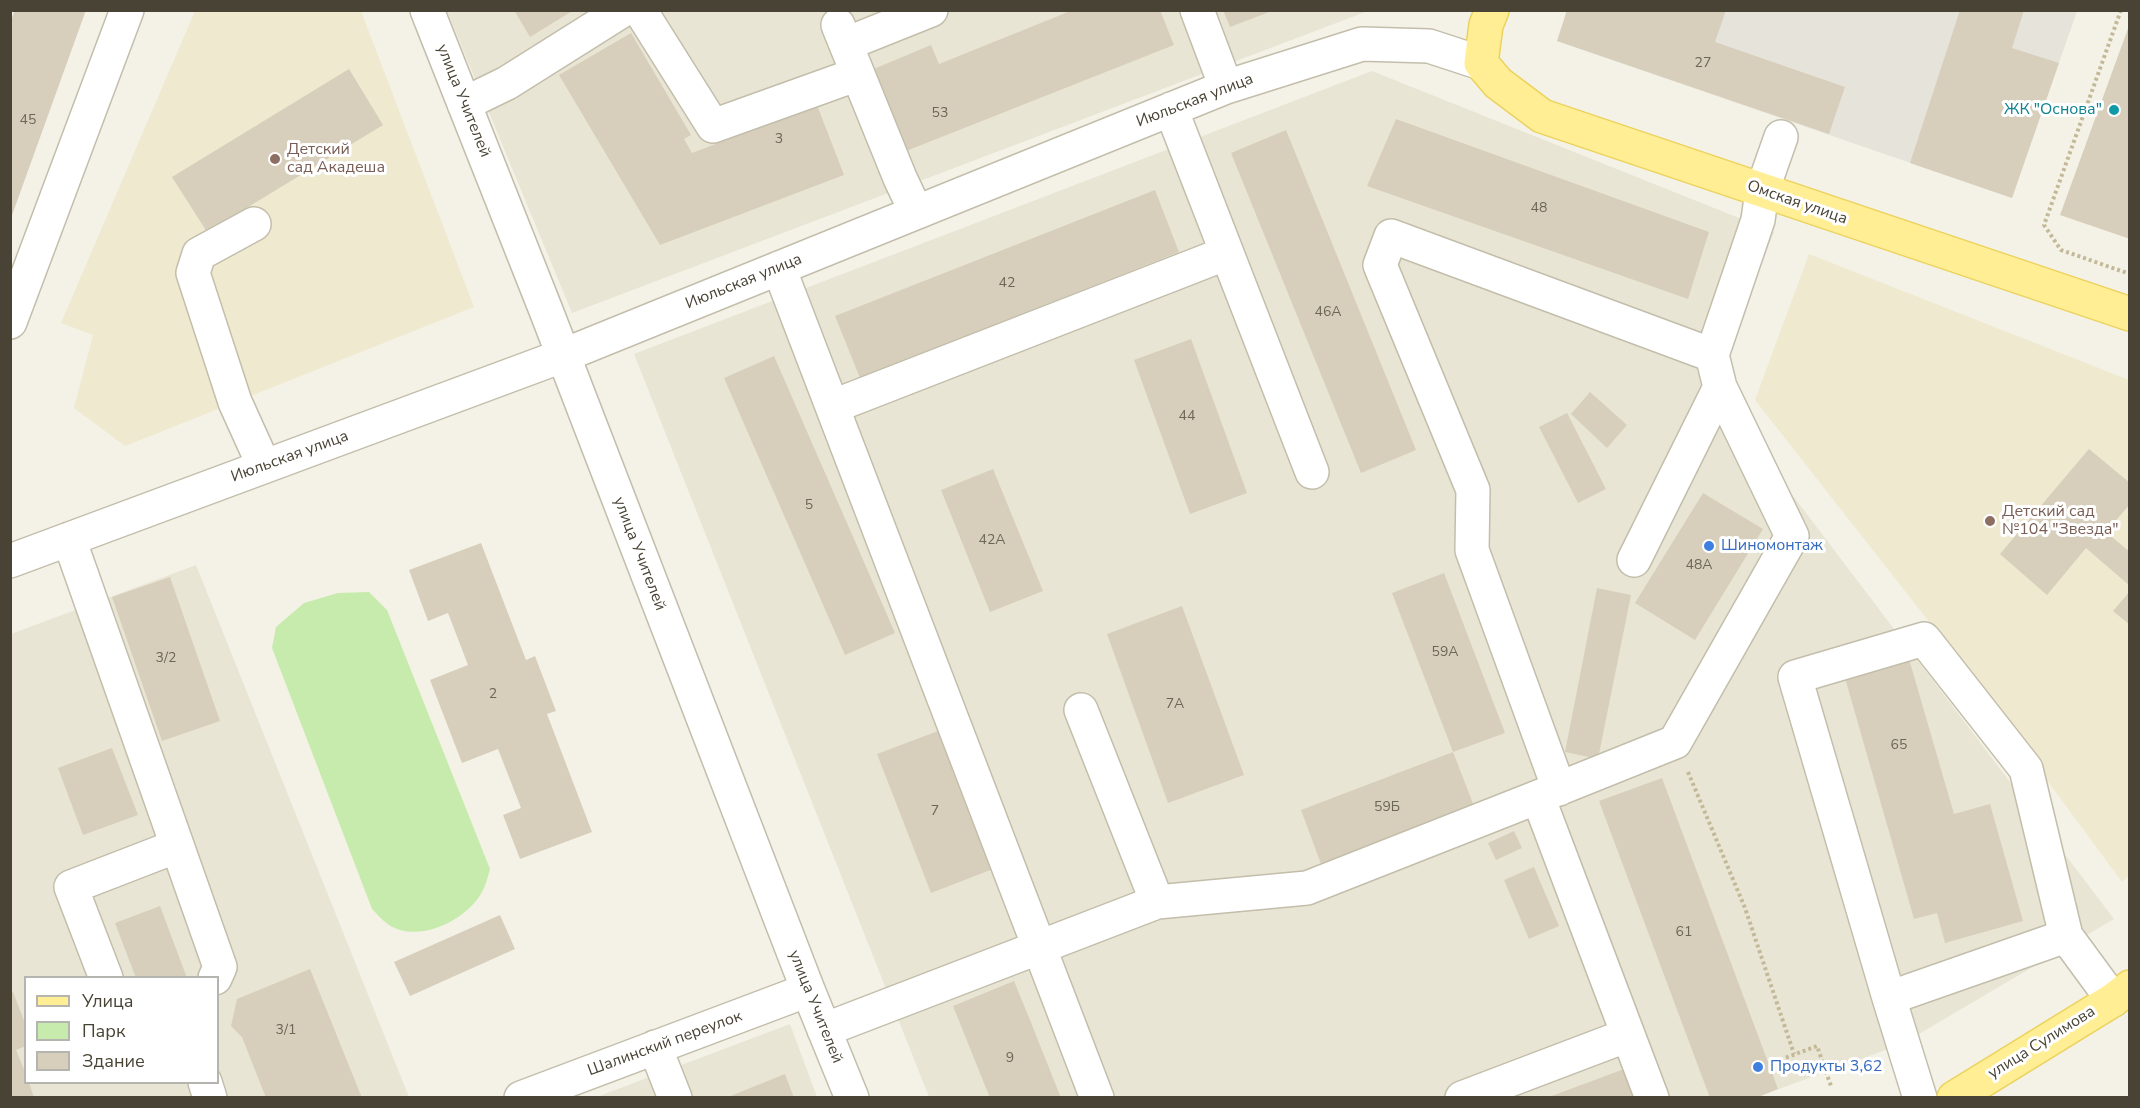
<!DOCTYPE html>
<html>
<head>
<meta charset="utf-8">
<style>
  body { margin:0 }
  #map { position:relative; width:2140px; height:1108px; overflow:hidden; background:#f4f2e6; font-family:"Nunito Sans",sans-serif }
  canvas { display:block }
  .frame { position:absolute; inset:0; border:12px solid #484335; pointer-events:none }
  .legend { position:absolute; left:24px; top:976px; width:195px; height:108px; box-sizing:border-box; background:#fff; border:2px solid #b6b4ae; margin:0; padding:8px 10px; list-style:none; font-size:18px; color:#484335 }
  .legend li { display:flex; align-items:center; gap:12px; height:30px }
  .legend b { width:30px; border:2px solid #b6b4ae }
</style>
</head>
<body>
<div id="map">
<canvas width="2140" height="1108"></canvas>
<div class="frame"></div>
<ul class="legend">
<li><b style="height:8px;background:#ffee94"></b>Улица</li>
<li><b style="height:16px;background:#c7ebac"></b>Парк</li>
<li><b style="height:16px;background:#d7cfbb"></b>Здание</li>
</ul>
</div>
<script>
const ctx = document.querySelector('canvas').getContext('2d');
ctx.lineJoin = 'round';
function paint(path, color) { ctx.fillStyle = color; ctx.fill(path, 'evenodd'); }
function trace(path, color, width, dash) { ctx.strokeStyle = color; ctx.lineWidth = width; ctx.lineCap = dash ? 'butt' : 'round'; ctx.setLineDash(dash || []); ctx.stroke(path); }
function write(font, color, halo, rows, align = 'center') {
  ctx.font = font + ' "Nunito Sans",sans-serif'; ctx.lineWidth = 6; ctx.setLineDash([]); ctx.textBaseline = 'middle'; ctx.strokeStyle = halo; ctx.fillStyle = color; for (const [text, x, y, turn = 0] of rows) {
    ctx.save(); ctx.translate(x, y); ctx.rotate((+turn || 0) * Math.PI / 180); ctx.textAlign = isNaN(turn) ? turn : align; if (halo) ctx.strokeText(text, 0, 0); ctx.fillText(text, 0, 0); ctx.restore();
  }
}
paint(new Path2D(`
  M447,11H1368L572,313Z
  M1372,71L1774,232L1712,389L2114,919L1902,1044L1757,1097H929L634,354Z
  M196,565L409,1097L11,1098V634ZM26,978H218V1082H26Z
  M790,1024L817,1097L594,1098Z`), '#e9e5d4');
paint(new Path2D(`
  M1567,11H2077L2012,198L1557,41Z`), '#e6e3db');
paint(new Path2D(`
  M195,11H361L474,307L125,446L74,408L93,335L61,323Z
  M1809,254L2129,380L2130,875L2122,882L1945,642L1755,400Z`), '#eee9cf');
paint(new Path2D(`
  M369,592L387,610L490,869C488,876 486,885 482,892C467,920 419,944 389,925C383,921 377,914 372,909L272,648L276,627L304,603L338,593Z`), '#c7ebac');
paint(new Path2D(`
  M15,10H86L11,218L10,23Z
  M514,10H574L530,37Z
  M1073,10H1160L1174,45L896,155L864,73L931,45L939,64Z
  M1223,10H1272V11L1230,27Z
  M1567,10H1726L1715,42L1845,87L1829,134L1557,41Z
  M1960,10H2024L2012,48L2059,63L2012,198L1910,163Z
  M2130,23V239L2060,215Z
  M631,33L691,135L684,139L692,153L817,105L844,175L660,245L559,75Z
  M349,69L383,125L207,232L172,177Z
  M1396,119L1709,232L1688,299L1367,186Z
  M1286,130L1416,450L1361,473L1231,153Z
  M1155,190L1179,252L860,378L835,316Z
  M1191,339L1247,493L1190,514L1134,360Z
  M774,356L895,633L845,655L724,378Z
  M1590,392L1627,425L1607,448L1571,414Z
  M1567,413L1606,489L1578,503L1539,427Z
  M2089,449L2130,483V504L2106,532L2130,552V586L2086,548L2047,595L2000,554Z
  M993,469L1043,591L990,612L941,490Z
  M1703,493L1763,529L1695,640L1635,603Z
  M481,543L526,660L535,656L556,711L547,714L592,832L520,859L503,815L521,808L498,749L462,763L430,680L468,665L448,613L428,621L409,570Z
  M1444,573L1505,733L1453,752L1392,593Z
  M170,577L220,721L162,741L112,597Z
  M1597,588L1631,595L1598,759L1565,752Z
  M2130,591V625L2113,611Z
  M1182,606L1244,775L1168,803L1107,634Z
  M1909,659L1954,814L1990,804L2023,921L1945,943L1937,913L1914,919L1845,678Z
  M938,731L993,869L931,893L877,754Z
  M112,748L138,815L83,835L58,768Z
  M1453,752L1474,806L1321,864L1301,810Z
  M1662,778L1778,1089L1756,1098H1710L1599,801Z
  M1514,831L1522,848L1496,860L1488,843Z
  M1534,867L1559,926L1529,939L1504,880Z
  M160,906L187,978H136L115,923Z
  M500,915L515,949L410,996L394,962Z
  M310,969L362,1098H266L242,1037L231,1026L237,999Z
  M1014,981L1030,1020L1061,1098H990L953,1006Z
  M13,992L26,1026V1046L16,1050L26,1074V1082H29L34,1098H10V993Z
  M1624,1069L1635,1098H1549V1097Z
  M785,1074L794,1098H728V1097Z`), '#d7cfbb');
const minor = new Path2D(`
  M427,10L547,313L808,990L852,1098
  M640,10L713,126L858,74
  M1197,10L1226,87
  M838,25L900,178L916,212
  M846,44L931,10
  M464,104L507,83L623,10
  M1171,109L1312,472
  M254,224L199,254L193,273L235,402L264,466
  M779,268L1097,1098
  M10,322L127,10
  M834,406L1227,253
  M69,539L220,967L215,978
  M1634,560L1720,387L1712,355L1758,220L1762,191L1781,137
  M10,561L562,356L1226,87L1362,44L1429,46L1481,63
  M1081,710L1157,902
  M1559,789L1472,550L1473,490L1380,265L1391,236L1712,355
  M1538,797L1675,742L1792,536L1720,387
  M106,978L71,887L177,846
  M1889,998L2066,936
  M824,1030L1157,902L1307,888L1538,797L1652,1098
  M655,1047L675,1098
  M205,1082L210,1098
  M521,1098L808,990
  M1462,1098L1628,1035
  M1920,1098L1889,998L1795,677L1924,639L2026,769L2066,936L2113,1000`);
const major = new Path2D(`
  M1492,10L1486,25L1481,63L1498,83L1542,116L2130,314
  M1954,1098L2113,1000L2130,987`);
trace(minor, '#c3beab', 36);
trace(major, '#ecd25d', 36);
trace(new Path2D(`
  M2121,10L2044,225L2061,250L2130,274
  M1688,772L1745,908L1794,1054
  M1769,1064L1817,1046L1831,1086`), '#c3b998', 4, [3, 3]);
trace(minor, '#fff', 33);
trace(major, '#ffee94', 33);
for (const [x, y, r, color] of [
  [2114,110,6,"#0f9aa8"],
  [275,159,6,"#8d6e63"],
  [1990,521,6,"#8d6e63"],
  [1709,546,6,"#3f7fe0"],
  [1758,1067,6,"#3f7fe0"]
]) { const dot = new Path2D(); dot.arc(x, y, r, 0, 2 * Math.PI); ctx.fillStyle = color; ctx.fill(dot); trace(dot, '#fff', 2); }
write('14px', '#6c6656', null, [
  ["27",1703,64],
  ["53",940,114],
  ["45",28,121],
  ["3",779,140],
  ["48",1539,209],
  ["42",1007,284],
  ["46А",1328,313],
  ["44",1187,417],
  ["5",809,506],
  ["42А",992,541],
  ["48А",1699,566],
  ["59А",1445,653],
  ["3/2",166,659],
  ["2",493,695],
  ["7А",1175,705],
  ["65",1899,746],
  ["59Б",1387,808],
  ["7",935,812],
  ["61",1684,933],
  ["3/1",286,1031],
  ["9",1010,1059]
]);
write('16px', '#484335', '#fff', [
  ["улица Учителей",463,101,68],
  ["Июльская улица",1195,101,-21],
  ["Омская улица",1797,203,19],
  ["Июльская улица",744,282,-22],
  ["Июльская улица",290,457,-20],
  ["улица Учителей",639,554,69],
  ["улица Учителей",815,1007,68],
  ["улица Сулимова",2042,1043,-32],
  ["Шалинский переулок",665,1044,-20]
]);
write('16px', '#0d838f', '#fff', [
  ["ЖК \"Основа\"",2102,110]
], 'right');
write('16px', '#785e54', '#fff', [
  ["Детский",287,150],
  ["сад Акадеша",287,168],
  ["Детский сад",2002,512],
  ["№104 \"Звезда\"",2002,530]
], 'left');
write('16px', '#366cbe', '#fff', [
  ["Шиномонтаж",1721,546],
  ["Продукты 3,62",1770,1067]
], 'left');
</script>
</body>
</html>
